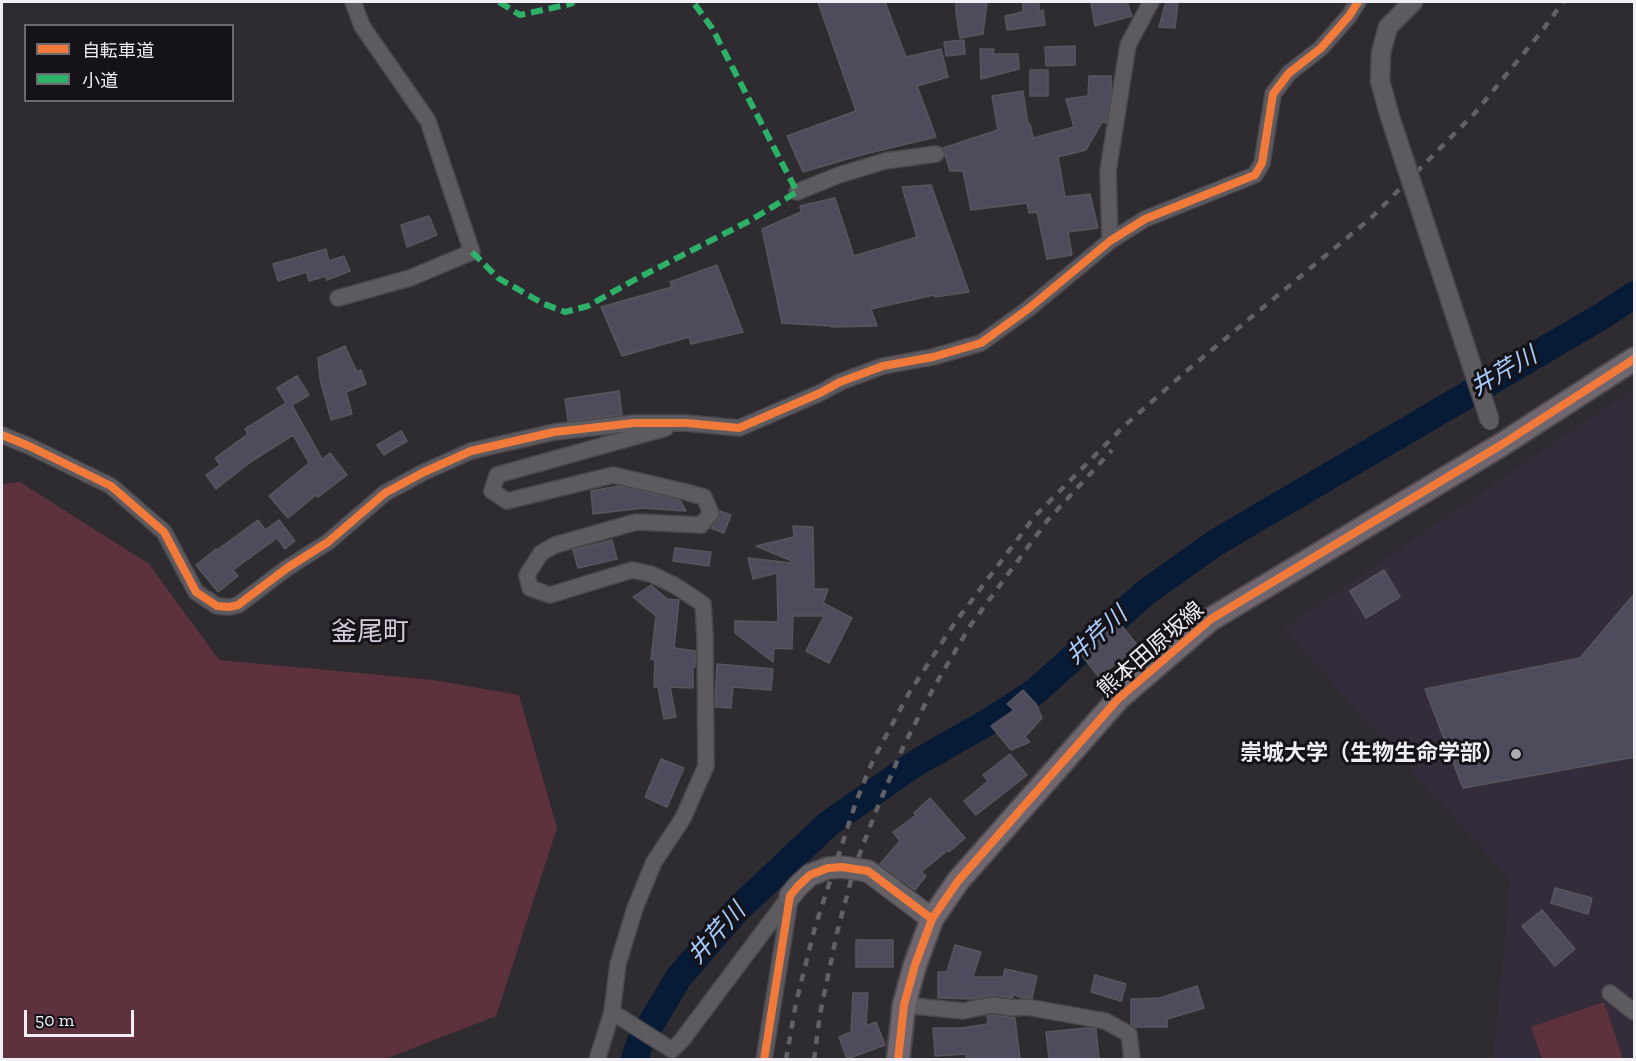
<!DOCTYPE html>
<html>
<head>
<meta charset="utf-8">
<style>
  body { margin:0 }
  #map { position:relative; width:1636px; height:1061px; overflow:hidden; background:#2e2b31; font-family:"Zilla Slab","Noto Sans JP",serif }
  canvas { display:block }
  .frame { position:absolute; inset:0; border:3px solid #f1edf5; pointer-events:none }
  .legend { position:absolute; left:24px; top:24px; width:210px; height:78px; box-sizing:border-box; background:#151218; border:2px solid #6d6a70; margin:0; padding:8px 10px; list-style:none; font-size:18px; color:#f1edf5 }
  .legend li { display:flex; align-items:center; gap:12px; height:30px }
  .legend b { width:30px; border:2px solid #6d6a70 }
  .scale { position:absolute; left:24px; top:1010px; width:110px; height:27px; box-sizing:border-box; border:3px solid #f1edf5; border-top:0; padding-left:8px; font-size:18px; line-height:21px; white-space:nowrap; color:#f1edf5; -webkit-text-stroke:4px #151218; paint-order:stroke }
</style>
</head>
<body>
<div id="map">
<canvas width="1636" height="1061"></canvas>
<div class="frame"></div>
<ul class="legend">
<li><b style="height:8px;background:#f17a3a"></b>自転車道</li>
<li><b style="height:8px;background:#2db169"></b>小道</li>
</ul>
<div class="scale">50 m</div>
</div>
<script>
const ctx = document.querySelector('canvas').getContext('2d');
ctx.lineJoin = 'round';
function paint(path, color) { ctx.fillStyle = color; ctx.fill(path, 'evenodd'); }
function trace(path, color, width, dash) { ctx.strokeStyle = color; ctx.lineWidth = width; ctx.lineCap = dash ? 'butt' : 'round'; ctx.setLineDash(dash || []); ctx.stroke(path); }
function write(font, color, halo, rows, align = 'center') {
  ctx.font = font + ' "Zilla Slab","Noto Sans JP",serif'; ctx.lineWidth = 6; ctx.setLineDash([]); ctx.textBaseline = 'middle'; ctx.strokeStyle = halo; ctx.fillStyle = color; for (const [text, x, y, turn = 0] of rows) {
    ctx.save(); ctx.translate(x, y); ctx.rotate((+turn || 0) * Math.PI / 180); ctx.textAlign = isNaN(turn) ? turn : align; if (halo) ctx.strokeText(text, 0, 0); ctx.fillText(text, 0, 0); ctx.restore();
  }
}
paint(new Path2D(`
  M1634,388V1059H1493L1510,880L1283,629Z`), '#352c3b');
paint(new Path2D(`
  M20,482L149,564L219,660L433,680L519,695L557,828L496,1016L385,1059H2V484Z
  M1604,1002L1623,1059H1542L1531,1027Z`), '#5e323d');
trace(new Path2D(`
  M634,1060L641,1040L679,977L736,911L828,824L916,763L988,722L1036,691L1145,593L1215,543L1602,316L1634,295`), '#071b36', 27);
const building = new Path2D(`
  M818,2H885L906,57L941,49L948,77L917,86L936,137L861,155L803,172L787,136L856,111Z
  M956,2H987L983,34L960,38L956,13Z
  M1023,2H1039V12L1043,10L1045,25L1007,30L1005,16L1023,12Z
  M1091,2H1127L1132,16L1095,26Z
  M1166,2H1178L1175,28L1159,27Z
  M964,40L965,54L946,56L944,42Z
  M1075,46V65L1046,66L1045,47Z
  M980,49H994L993,54H1018L1019,69L981,79Z
  M1030,70H1048V96H1030Z
  M1089,76H1111V92L1106,123L1102,122L1086,150L1058,157L1065,197L1090,194L1098,228L1068,232L1072,255L1047,259L1037,212L1029,213L1027,203L971,210L963,171H950L943,148L998,130L992,96L1023,91L1028,124H1030L1033,138L1074,127L1066,99L1088,96Z
  M931,185L969,292L935,297L934,295L871,309L877,326L831,327L830,326L782,323L762,229L801,212L800,206L835,198L854,256L917,237L902,187Z
  M429,216L437,235L407,247L401,225Z
  M326,249L329,261L344,256L350,271L327,280L326,276L309,281L306,272L278,281L273,264Z
  M717,265L743,332L691,344L689,337L622,356L601,307L672,287L670,282Z
  M345,346L357,372L361,370L366,384L346,392L352,414L331,420L320,379L318,358Z
  M297,376L309,395L292,405L322,459L330,453L347,475L318,497L316,495L288,518L269,496L309,463L293,435L252,461L216,489L206,475L220,465L215,458L248,434L245,429L286,403L277,388Z
  M619,391L622,415L568,421L565,399Z
  M401,431L407,441L384,455L377,445Z
  M619,486L680,500L686,511L643,508L593,514L591,491Z
  M720,511L731,515L724,533L711,528L719,519Z
  M258,520L265,530L279,520L295,541L285,549L277,538L233,570L238,576L218,592L196,565L216,549L217,550Z
  M793,526L813,527L814,589H828L823,603L852,618L829,663L806,651L824,616H793L792,649L774,648L773,662L735,633V621L778,622L777,573L753,579L748,558L791,563L792,561L756,546L794,537Z
  M612,540L617,559L578,568L573,550Z
  M675,548L711,552L709,566L673,561Z
  M1384,570L1400,597L1366,618L1350,591Z
  M651,585L667,599L679,600L674,648L695,651V667H693V688L670,687L676,717L664,719L658,687H654L655,660L651,659L656,616L633,597Z
  M1635,593V757L1463,788L1425,689L1580,658Z
  M1118,621L1138,646L1099,677L1079,652Z
  M717,664L773,669L771,690L733,687L731,708L715,707Z
  M1023,690L1036,704L1042,718L1025,737L1030,742L1011,750L991,726L1014,710L1007,704Z
  M1010,754L1027,775L976,815L964,801L988,781L983,775Z
  M661,759L684,768L667,807L645,797Z
  M930,798L965,838L949,852L948,850L921,872L926,876L915,890L880,864L900,841L893,832L916,815L914,813Z
  M1555,888L1592,898L1588,914L1551,903Z
  M1542,910L1575,949L1555,966L1522,926Z
  M856,940H893V967H856Z
  M955,945L981,952L973,977H1003L1005,969L1037,976L1032,998H1023L1012,994L1013,998L993,995L974,999L938,998V972H947Z
  M1095,975L1126,984L1121,1001L1091,992Z
  M1197,986L1204,1008L1167,1019V1027H1136L1131,1024V999L1160,998Z
  M853,993H868L866,1026L876,1022L885,1045L847,1059L839,1037L851,1032Z
  M992,1015L1015,1018L1020,1059H966V1054L935,1056L933,1028H962L988,1024L987,1016Z
  M1087,1028L1096,1029L1099,1059H1049L1046,1032Z`);
paint(building, '#4e4c5c');
trace(building, '#58565c', 1.5);
const minor = new Path2D(`
  M797,192L839,175L885,161L936,154
  M1110,241L1108,171L1128,45L1151,2
  M338,298L410,278L472,252L428,121L362,26L353,2
  M2,435L29,446L111,486L164,532L196,592L217,606L229,607L238,605L287,568L328,542L385,493L424,472L471,451L554,432L634,423H686L739,428L820,393L840,382L883,366L933,357L981,343L1028,309L1110,241L1145,219L1255,175L1262,163L1273,94L1289,73L1321,48L1349,16L1358,2
  M1610,993L1634,1012
  M904,1005L963,1011L992,1005L1014,1008L1027,1007L1105,1021L1129,1034L1132,1060
  M612,1012L672,1050L682,1040L790,896
  M597,1060L612,1012L618,964L635,908L654,862L683,818L706,766L705,635L703,604L674,585L651,574L632,570L550,595L530,588L527,575L541,553L555,545L636,522L701,525L711,513L704,497L682,491L613,475L507,501L492,491L497,475L666,428
  M764,1060L790,899`);
const tertiary = new Path2D(`
  M1380,81L1381,53L1388,27L1413,2`);
const secondary = new Path2D(`
  M790,896L798,886L810,875L828,868L842,867L868,871L932,919`);
const primary = new Path2D(`
  M898,1060L904,1005L915,965L932,919L958,881L1118,699L1211,619L1501,445L1634,359`);
trace(minor, '#4b484d', 18);
trace(tertiary, '#4b484d', 21);
trace(secondary, '#4b484d', 24);
trace(primary, '#4b484d', 26);
trace(minor, '#5e5b60', 15);
trace(tertiary, '#5e5b60', 18);
trace(secondary, '#666167', 21);
trace(primary, '#6f6670', 22);
trace(new Path2D(`
  M786,1060L796,1003L815,927L856,802L873,760L909,693L954,624L1035,516L1123,427L1190,368L1371,218L1474,114L1542,31L1563,2
  M814,1060L820,1014L837,933L854,869L876,811L904,745L934,687L970,626L1047,521L1112,450`), '#636166', 4.5, [8, 8]);
const tertiaryBridge = new Path2D(`
  M1380,81L1390,117L1490,421`);
trace(tertiaryBridge, '#4b484d', 21, []);
trace(tertiaryBridge, '#5e5b60', 18);
trace(new Path2D(`
  M499,2L520,15L570,4L574,2
  M472,252L498,278L544,304L565,312L588,306L636,279L751,220L797,192L712,28L693,2`), '#2db169', 6, [12, 6]);
trace(new Path2D(`
  M2,435L29,446L111,486L164,532L196,592L217,606L229,607L238,605L287,568L328,542L385,493L424,472L471,451L554,432L634,423H686L739,428L820,393L840,382L883,366L933,357L981,343L1028,309L1110,241L1145,219L1255,175L1262,163L1273,94L1289,73L1321,48L1349,16L1358,2
  M764,1060L790,896L798,886L810,875L828,868L842,867L868,871L932,919
  M898,1060L904,1005L915,965L932,919L958,881L1118,699L1211,619L1501,445L1634,359`), '#f17a3a', 8);
for (const [x, y, r, color] of [
  [1516,754,6,"#ada9b0"]
]) { const dot = new Path2D(); dot.arc(x, y, r, 0, 2 * Math.PI); ctx.fillStyle = color; ctx.fill(dot); trace(dot, '#151218', 2); }
write('22px', '#f1edf5', '#151218', [
  ["熊本田原坂線",1151,650,-41]
]);
write('bold 22px', '#f1edf5', '#151218', [
  ["崇城大学（生物生命学部）",1504,754]
], 'right');
write('italic 24px', '#a7cdff', '#151218', [
  ["井芹川",1504,372,-30],
  ["井芹川",1097,636,-42],
  ["井芹川",717,934,-48]
]);
write('26px', '#d4cbdc', '#151218', [
  ["釜尾町",370,633]
]);
</script>
</body>
</html>
